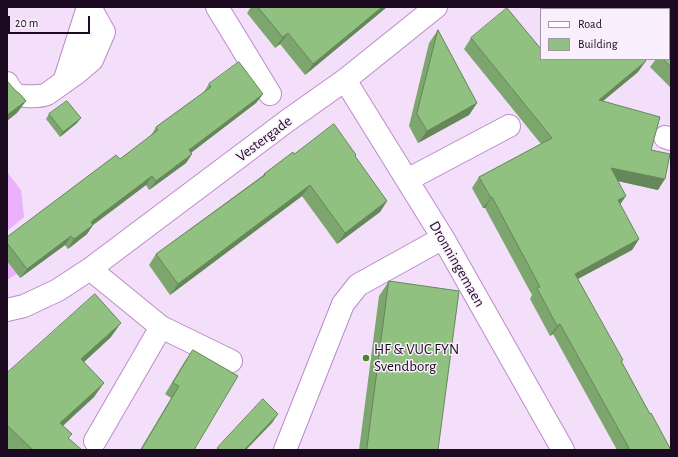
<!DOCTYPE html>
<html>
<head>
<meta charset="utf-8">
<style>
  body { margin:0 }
  #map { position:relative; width:678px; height:457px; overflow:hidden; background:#f3dff9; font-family:"Alegreya Sans",sans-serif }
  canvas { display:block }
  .frame { position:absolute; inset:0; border:8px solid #1c0a21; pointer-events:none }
  .legend { position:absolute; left:540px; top:8px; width:130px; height:52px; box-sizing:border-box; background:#faf0fd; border:1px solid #a194a5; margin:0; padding:5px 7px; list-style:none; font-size:12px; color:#1c0a21 }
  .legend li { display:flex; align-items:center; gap:8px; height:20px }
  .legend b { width:20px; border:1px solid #a194a5 }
  .scale { position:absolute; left:8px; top:16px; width:82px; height:18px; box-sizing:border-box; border:2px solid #1c0a21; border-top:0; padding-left:5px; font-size:12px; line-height:14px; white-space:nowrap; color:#1c0a21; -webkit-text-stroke:3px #faf0fd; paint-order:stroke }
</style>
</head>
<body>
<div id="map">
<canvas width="678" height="457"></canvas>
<div class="frame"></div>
<ul class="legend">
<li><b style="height:5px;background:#fff"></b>Road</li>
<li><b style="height:11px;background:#91c180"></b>Building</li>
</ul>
<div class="scale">20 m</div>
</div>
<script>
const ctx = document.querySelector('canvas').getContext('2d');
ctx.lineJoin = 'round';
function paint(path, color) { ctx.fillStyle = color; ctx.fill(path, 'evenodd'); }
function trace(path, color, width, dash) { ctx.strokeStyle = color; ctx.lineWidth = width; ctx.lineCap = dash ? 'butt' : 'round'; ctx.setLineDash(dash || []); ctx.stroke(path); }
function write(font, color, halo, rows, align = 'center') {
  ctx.font = font + ' "Alegreya Sans",sans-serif'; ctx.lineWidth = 3; ctx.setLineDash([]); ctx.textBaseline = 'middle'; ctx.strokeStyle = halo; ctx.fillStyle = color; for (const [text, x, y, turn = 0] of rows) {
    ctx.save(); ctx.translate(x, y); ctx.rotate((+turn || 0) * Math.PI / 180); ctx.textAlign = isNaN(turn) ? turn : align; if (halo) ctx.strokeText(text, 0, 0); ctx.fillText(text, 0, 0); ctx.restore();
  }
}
paint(new Path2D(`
  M7,172L21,190L24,217L7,231Z
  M7,260L17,274L7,280Z`), '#ebb1fd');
const minor = new Path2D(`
  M217,7L270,94
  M345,80L407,180L443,238L563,450
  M64,82L88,7
  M7,83C9,87 12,91 15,94C21,97 41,97 47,94L78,72L92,60L104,32L90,7
  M665,137L671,139
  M407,180L509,126
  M90,269L161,327L231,361
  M7,310L24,306L58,290L90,269L287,121L345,80L436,7
  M95,441L161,327
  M285,450L343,304L358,285L443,238`);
trace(minor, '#bb8bc9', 24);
trace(minor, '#fff', 22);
paint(new Path2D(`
  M251,7H387L305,75L280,44L275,48L247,13Z
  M438,30L477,103L469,115L418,143L409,126L429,43Z
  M471,38L541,59L638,72L603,101L651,150L658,190L618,181L620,205L639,239L632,250L578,279L622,362L650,414L671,450H617L553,334L550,336L530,299L532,295L485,208H483L472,188L479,177L541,144L464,49Z
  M671,42V88L650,67L656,59H669Z
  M209,84L263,94L256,103L191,152L192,154L186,163L149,190L146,185L93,225L87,234L68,249L65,245L20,278L7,261V237L120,159L150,137L156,127L203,93Z
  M49,114L77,123L60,137L46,119Z
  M294,154L355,157L387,201L380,212L337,244L302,196L170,295L149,265L156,254L262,176L264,174Z
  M389,281L438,450H359L379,296Z
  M111,337L84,362L94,397L63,426L69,439L82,450H9L7,448V373Z
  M193,350L194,450H140L171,398L165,394L185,361Z`), '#7da66e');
paint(new Path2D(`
  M382,7H387L305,75L313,64Z
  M650,7H656L653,9H648Z
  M288,33L280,44L275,48L283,37Z
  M646,61L638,72L592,110L599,100Z
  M263,94L256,103L183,159L189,150Z
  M26,101L17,113L7,121V115Z
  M477,103L469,115L418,143L427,131Z
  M81,118L77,123L60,137L63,132Z
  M192,154L186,163L149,190L156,181Z
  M611,168L665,179L658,190L604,178Z
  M152,176L146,185L85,231L91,222Z
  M310,185L302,196L170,295L178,284Z
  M626,196L619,206L618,200Z
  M492,197L485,208H483L491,198Z
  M387,201L380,212L337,244L345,233Z
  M93,225L87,234L68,249L74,239Z
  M71,236L65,245L20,278L27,269Z
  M639,239L632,250L568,284L575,274Z
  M121,323L111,337L72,373L81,359Z
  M560,324L553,334L550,336L557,326Z
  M104,383L94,397L50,437L60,423Z
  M278,414L272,423L246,450H244Z`), '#66875a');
const building = new Path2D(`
  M258,7H382L313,64L288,33L283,37Z
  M603,7H650L648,9H601Z
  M507,8L541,49V59H644L646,61L599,100L660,117L651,150L670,154L665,179L611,168L626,196L618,200L639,239L575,274L623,360L621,361L650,414L651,413L671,450H630L560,324L557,326L537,288L540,287L492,197L491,198L479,177L552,138L471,38Z
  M438,30L477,103L427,131L417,114Z
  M671,42V67L663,59H669V44Z
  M239,62L263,94L189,150L192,154L156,181L152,176L91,222L93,225L74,239L71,236L27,269L7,243V237L116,155L120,159L158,130L156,127L211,87L209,84Z
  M7,81L15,90L20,94L26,101L7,115Z
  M67,101L81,118L63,132L49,114Z
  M334,124L356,155L355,156L387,201L345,233L310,185L178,284L156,254L265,175L264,174L293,152L294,154Z
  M389,281L459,291L438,450H367Z
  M95,294L121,323L81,359L104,383L60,423L72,434L68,438L82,450H33L8,426H7V373Z
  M193,350L238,376L194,450H141L179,386L173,383Z
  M263,399L278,414L244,450H217L218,447Z`);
paint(building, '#91c180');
trace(building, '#66875a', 1);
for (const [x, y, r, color] of [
  [366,358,4,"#46882b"]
]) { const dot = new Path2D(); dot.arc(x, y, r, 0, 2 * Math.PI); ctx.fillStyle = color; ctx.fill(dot); trace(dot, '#faf0fd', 1.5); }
write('15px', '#1c0a21', '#faf0fd', [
  ["Vestergade",264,139,-37],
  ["Dronningemaen",457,264,60]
]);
write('15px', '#1c0a21', '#faf0fd', [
  ["HF & VUC FYN",374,349],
  ["Svendborg",374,366]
], 'left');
</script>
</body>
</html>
